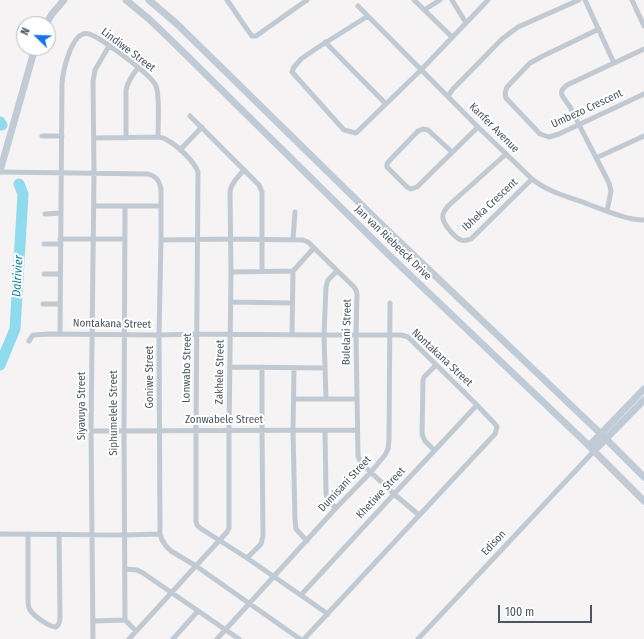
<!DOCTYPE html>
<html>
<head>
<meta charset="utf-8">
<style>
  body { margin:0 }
  #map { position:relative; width:644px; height:639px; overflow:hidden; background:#f5f3f3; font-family:"Fira Sans Condensed",sans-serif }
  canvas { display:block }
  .north { position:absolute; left:16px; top:16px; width:40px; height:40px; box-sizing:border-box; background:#fff; border:1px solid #b7bbc0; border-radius:50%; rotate:293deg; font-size:11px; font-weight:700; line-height:16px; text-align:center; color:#4a5661 }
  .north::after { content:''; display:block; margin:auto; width:14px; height:18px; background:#1a73e8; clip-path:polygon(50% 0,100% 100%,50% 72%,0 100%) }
  .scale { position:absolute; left:498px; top:605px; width:94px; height:18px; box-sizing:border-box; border:2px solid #4a5661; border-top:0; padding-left:5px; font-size:12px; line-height:14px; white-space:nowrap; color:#4a5661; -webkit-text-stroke:3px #fff; paint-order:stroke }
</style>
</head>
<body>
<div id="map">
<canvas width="644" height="639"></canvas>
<div class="north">N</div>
<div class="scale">100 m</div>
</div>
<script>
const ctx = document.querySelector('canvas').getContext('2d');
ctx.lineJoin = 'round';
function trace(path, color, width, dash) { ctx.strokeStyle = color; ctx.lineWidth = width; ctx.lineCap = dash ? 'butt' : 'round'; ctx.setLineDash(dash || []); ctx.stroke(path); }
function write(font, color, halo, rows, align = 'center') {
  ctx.font = font + ' "Fira Sans Condensed",sans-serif'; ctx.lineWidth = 4; ctx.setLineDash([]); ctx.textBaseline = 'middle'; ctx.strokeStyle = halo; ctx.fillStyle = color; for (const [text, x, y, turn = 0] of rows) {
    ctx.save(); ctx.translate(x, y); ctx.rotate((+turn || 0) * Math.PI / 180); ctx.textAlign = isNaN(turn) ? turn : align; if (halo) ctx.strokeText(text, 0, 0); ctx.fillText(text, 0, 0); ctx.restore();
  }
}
trace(new Path2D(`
  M0,122L2,125
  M0,365L15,329L23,194L19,184`), '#90daee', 11);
trace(new Path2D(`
  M227,0L249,32L252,36H256L307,0
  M414,0L452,37
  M452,0L466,23
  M585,0L614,63
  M632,0L644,26
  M358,6L478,127L532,179C548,192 569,197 588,204C604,210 627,220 644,220
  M424,10L440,0
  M368,16L317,48L301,59L294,67L292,72L344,130L356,133L421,70L488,0
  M599,29L543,56L530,63L507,87L505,93L506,98L540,134L549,137L559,134L644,94
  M325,42L386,104
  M448,96L453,89L502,39L518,27L579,0
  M190,116L259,185L262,192V271
  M42,136H62
  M94,138L158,137C162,138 165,138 167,140C178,146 194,161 198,172L196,430V521L197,525L200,528L247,558L328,614
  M126,138V90C128,81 132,75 138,68
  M180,150L202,127
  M452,152L428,130L423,129L418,131L390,160L387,164V167L407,187L411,189L417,187L478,127
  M506,154L448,206C446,209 443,212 443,215C441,222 454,237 461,240C464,241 468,240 471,239L532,179
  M596,158L644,136
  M0,172L148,174C157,177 159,180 161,189V240L159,335L160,534L162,540L166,546L171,551L196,566L300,639
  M94,206H161
  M607,211L611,191L609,183C597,159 584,135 572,111C570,105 564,100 562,95C560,91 563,88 567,85L644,49
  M45,214L61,213
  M60,239H124
  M293,239L295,212
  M161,240L231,239L303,240L308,242L354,287L356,290L357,294L356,335L358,456L361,463L394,494L419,515
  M44,244H60
  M231,272L293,271
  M44,274H60
  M231,302L292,303
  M43,304H60
  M60,334L62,83C63,71 70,39 83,34C85,33 86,33 89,34C100,37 152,75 156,86C160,96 158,125 158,137
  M292,335L293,271L314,248
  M29,341L33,335L49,334L159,335L197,334L324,335H401L408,337L477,405L495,424L497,427L495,434L304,639
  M230,367L325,368
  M294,368L293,430L295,520L296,529L307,541
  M294,399H356
  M326,399L324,335L326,287L328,280L337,271
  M91,431L357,430
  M325,431L326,494L328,501L336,508
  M434,450L425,441L422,434L423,381L424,377L436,365
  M0,534L124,535L160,534
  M28,534V600C28,604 28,607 30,610C34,616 49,627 56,627C60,624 60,620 60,615L59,534
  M247,558L261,544L263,536L262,431V367
  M125,569L137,570L143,573L239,639
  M301,595L394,494L477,405
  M125,620L124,431L125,206
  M93,621L125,620L136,631
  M93,639L91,431L94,173L93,81L95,70L109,46
  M129,639L227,532L229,528V431L231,272L230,191C232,182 238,177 244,170
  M173,639L198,611
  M217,639L336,508L371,472L385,455L388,449L389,440L390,303
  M418,639L478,575L594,451`), '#c1cad2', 5);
trace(new Path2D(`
  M126,0L149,19L173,42L391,257L583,440L644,501
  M149,0L177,24L381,224L600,433L644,477
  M46,24L52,14L64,0
  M0,171L35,48
  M589,446L644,389
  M594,451L644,400`), '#c1cbd6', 7);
write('11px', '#4a5661', '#fff', [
  ["Lindiwe Street",128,50,37],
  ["Umbezo Crescent",587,109,-25],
  ["Kanfer Avenue",494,128,45],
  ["Ibheka Crescent",490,205,-43],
  ["Jan van Riebeeck Drive",393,243,44],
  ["Nontakana Street",112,324,1],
  ["Bulelani Street",347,332,-89],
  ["Nontakana Street",442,358,43],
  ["Lonwabo Street",187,368,-89],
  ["Zakhele Street",220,372,-89],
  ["Goniwe Street",150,377,-90],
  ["Siyavuya Street",82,406,-90],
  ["Siphumelele Street",114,413,-90],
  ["Zonwabele Street",224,420],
  ["Dumisani Street",345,484,-47],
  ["Khetiwe Street",381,493,-47],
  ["Edison",494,543,-47]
]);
write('italic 12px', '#0c7c9b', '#fff', [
  ["Dalrivier",18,276,-87]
]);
</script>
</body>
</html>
